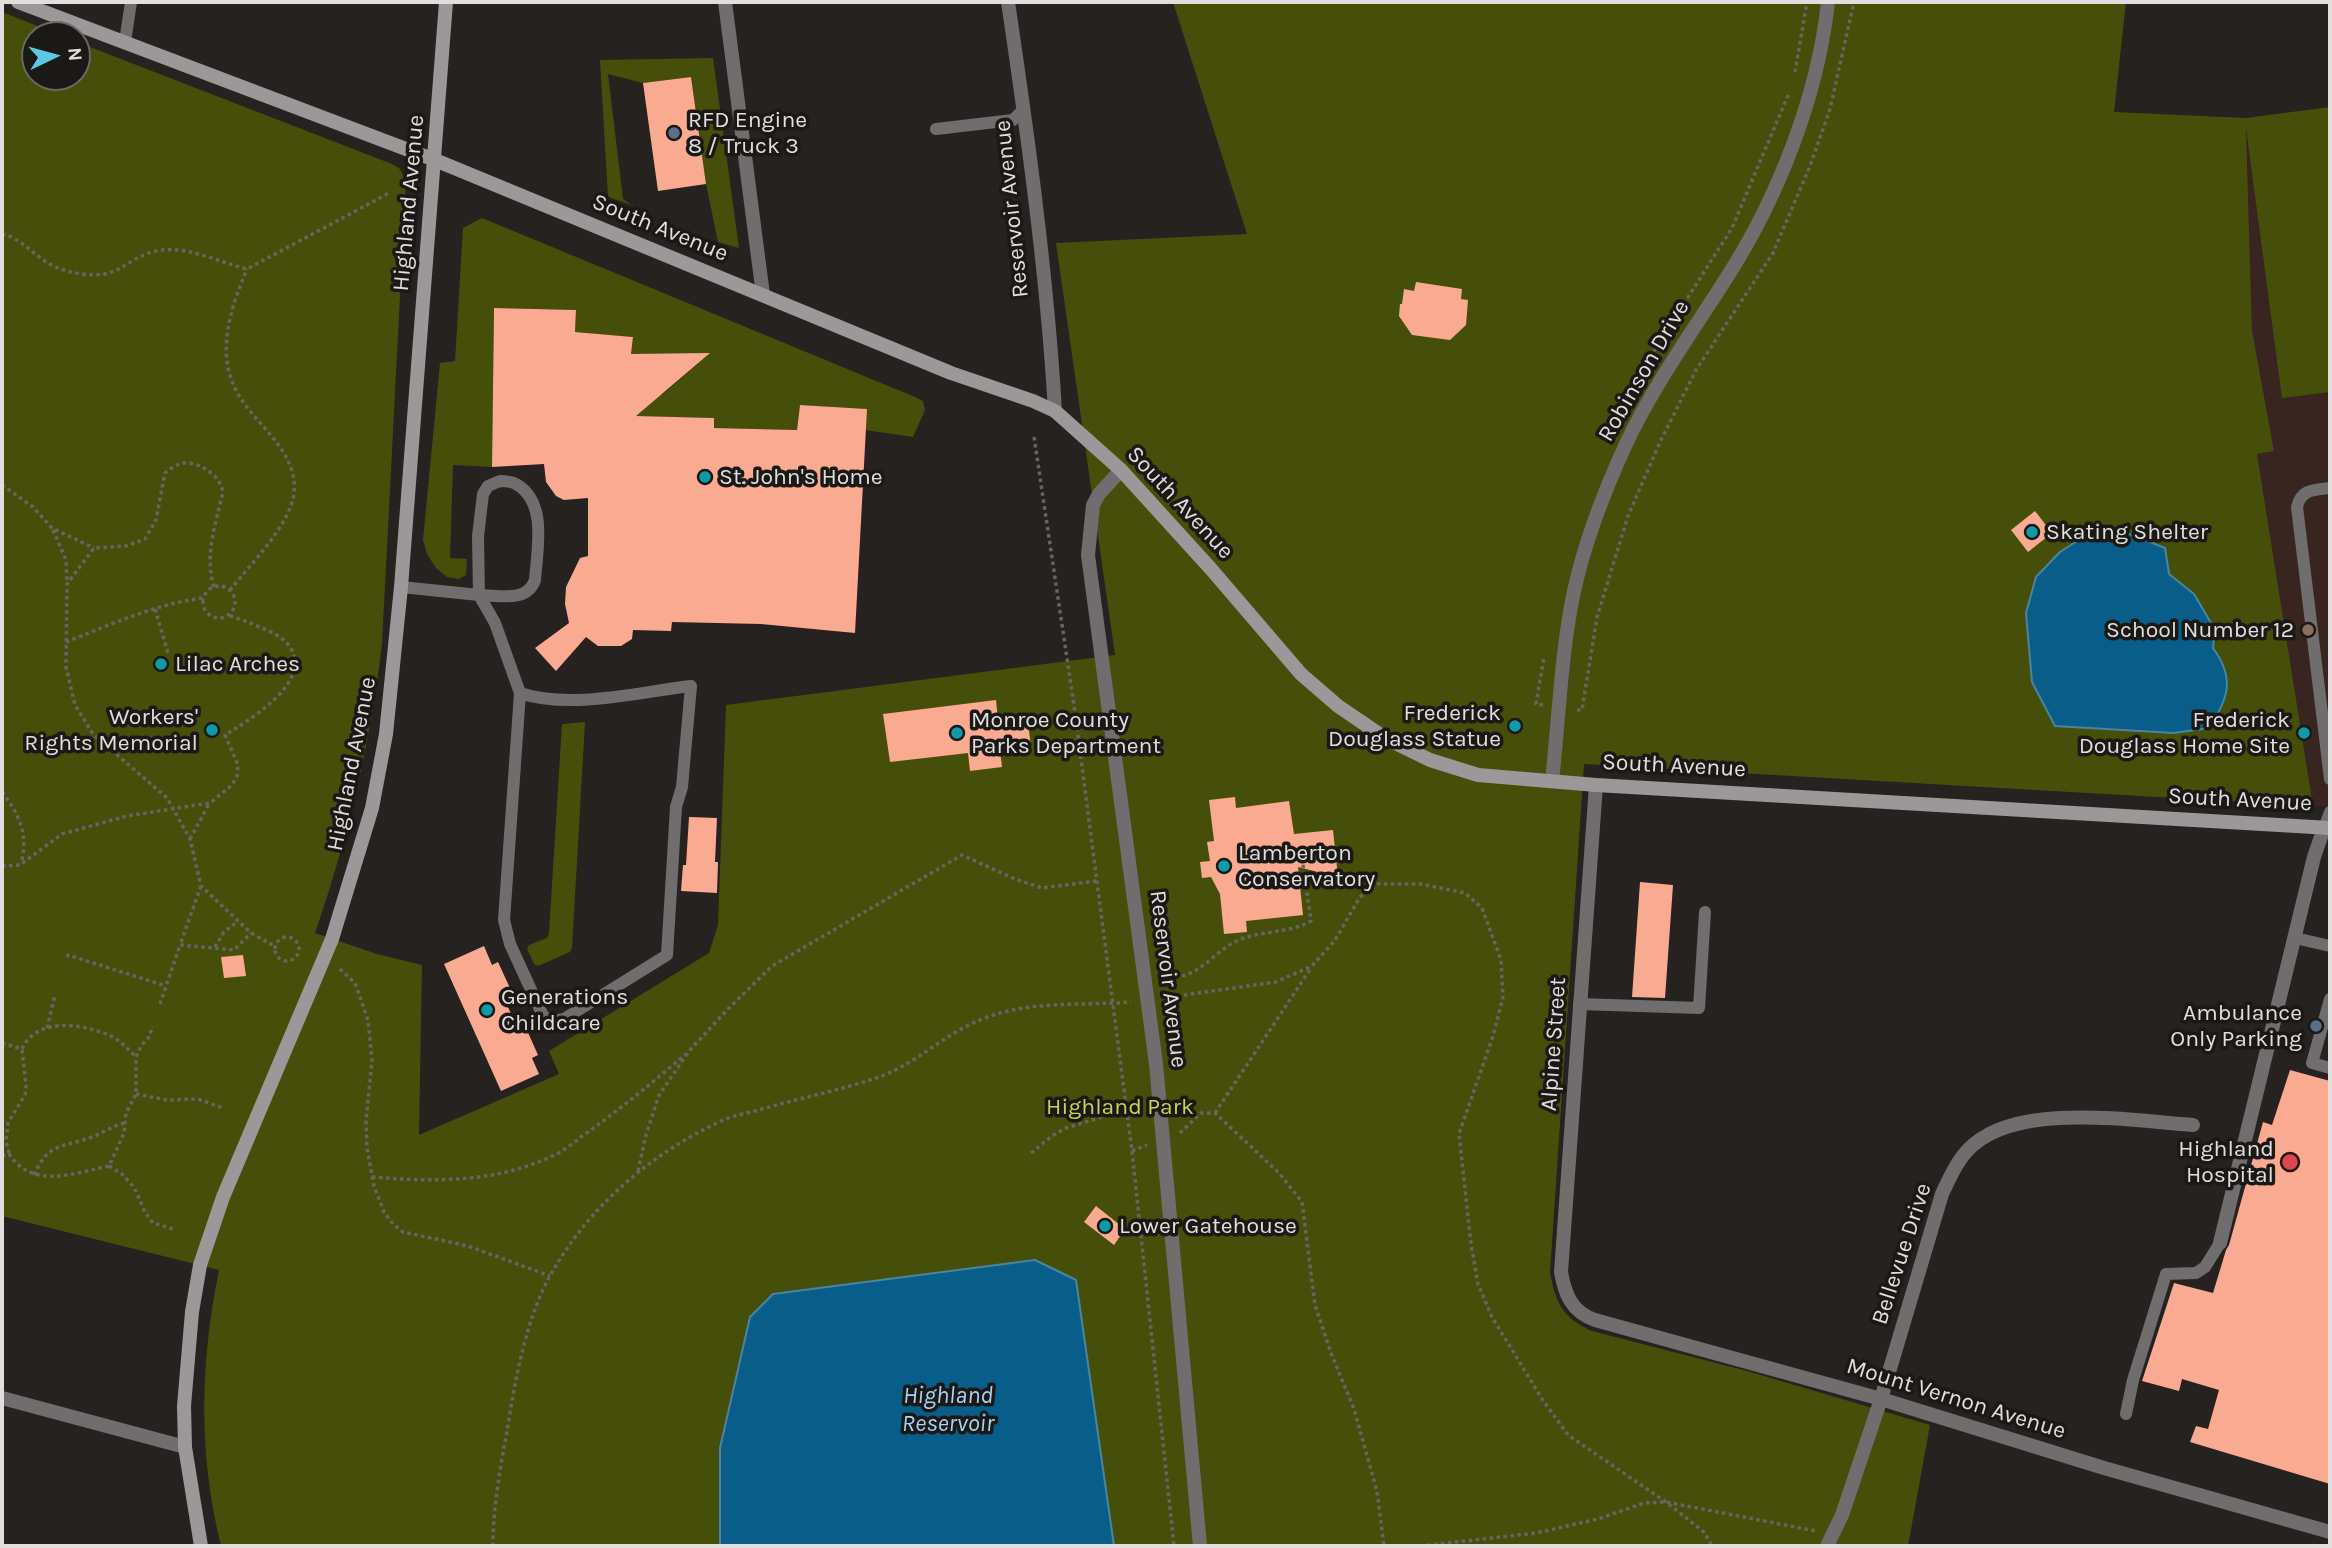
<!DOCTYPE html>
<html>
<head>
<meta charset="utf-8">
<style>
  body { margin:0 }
  #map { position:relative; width:2332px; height:1548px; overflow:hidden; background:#25221f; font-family:Karla,sans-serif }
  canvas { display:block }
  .frame { position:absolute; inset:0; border:4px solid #e1dfdd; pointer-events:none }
  .north { position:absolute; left:21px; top:21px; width:70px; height:70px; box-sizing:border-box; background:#1b1916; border:2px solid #6a6866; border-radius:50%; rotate:85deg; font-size:19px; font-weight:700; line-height:28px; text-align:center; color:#e1dfdd }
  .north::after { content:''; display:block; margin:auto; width:24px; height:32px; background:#5bc8e6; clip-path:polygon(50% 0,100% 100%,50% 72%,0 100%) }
</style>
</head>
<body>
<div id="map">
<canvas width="2332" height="1548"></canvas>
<div class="frame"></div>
<div class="north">N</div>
</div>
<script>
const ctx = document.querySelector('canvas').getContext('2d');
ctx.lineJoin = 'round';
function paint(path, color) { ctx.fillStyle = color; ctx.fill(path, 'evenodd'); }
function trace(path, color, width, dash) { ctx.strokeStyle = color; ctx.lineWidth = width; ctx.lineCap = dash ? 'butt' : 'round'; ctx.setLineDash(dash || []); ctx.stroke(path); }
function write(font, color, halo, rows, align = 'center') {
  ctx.font = font + ' Karla,sans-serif'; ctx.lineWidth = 7; ctx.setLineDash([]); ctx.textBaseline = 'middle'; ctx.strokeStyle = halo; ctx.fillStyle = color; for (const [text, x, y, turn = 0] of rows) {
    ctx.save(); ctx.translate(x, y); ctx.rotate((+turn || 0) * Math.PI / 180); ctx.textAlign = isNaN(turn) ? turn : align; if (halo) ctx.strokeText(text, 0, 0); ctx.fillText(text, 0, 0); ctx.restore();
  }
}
paint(new Path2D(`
  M2330,107V807L2313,806L2257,454L2274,451L2252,330L2246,118Z`), '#382520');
paint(new Path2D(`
  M1173,2H2126L2114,112L2246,118L2330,107V392L2282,398L2246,128L2252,330L2274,451L2257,454L2313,806L1584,764L1550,1273C1556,1304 1563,1318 1592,1331L1747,1371L1930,1425L1908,1546H221C198,1451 200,1365 219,1270L2,1216V12L60,35H35V77H77V42L392,164L399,168L406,180L382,644C370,744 348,838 315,933L377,954L422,965L419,1135L559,1074L549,1051L709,953L718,925L726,705L1115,655L1056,243L1247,234Z
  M713,58L739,248L718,242L706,184L691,77L643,83L608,74L623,199L632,205L608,197L600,60Z
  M482,218L915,397L923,401L925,410L913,437L865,430L866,409L800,405L797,430L714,428V418L630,416L629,394H663L709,354H631L633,337L575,332L576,310L494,308L492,467L453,465L450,558L467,559L466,575L459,579L447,577L436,568L427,554L423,540L440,363L455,361L463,228Z
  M585,722L572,948L570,952L538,966L534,964L527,949L529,945L547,938L549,933L562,724Z`), '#464f0a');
const water = new Path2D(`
  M2119,530L2165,548L2169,574L2194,594L2215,630L2213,648C2235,678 2229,698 2209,728L2174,733L2055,726L2032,682L2026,613L2036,577L2060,552L2091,532Z
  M1035,1260L1076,1280L1114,1546H720V1448L750,1317L773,1294Z`);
paint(water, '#095d89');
trace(water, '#4a84a2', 2);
paint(new Path2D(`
  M691,77L706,184L658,191L643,83Z
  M1416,282L1462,289L1461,299L1468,300L1466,325L1450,340L1412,335L1399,316L1400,304H1402L1404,289L1414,291Z
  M494,308L576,310L575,332L633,337L631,354L710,353L636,416L714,418V428L797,430L800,405L867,409L855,633L761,624L672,622L671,631L633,630L632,639L621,646H598L586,637L556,671L535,648L569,623L565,604L566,587L580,558L588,556V498L564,500L556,496L546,482L544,464L492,467Z
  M2035,511L2052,533L2028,552L2011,530Z
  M996,700L998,720L1027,716L1031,746L1000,750L1002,767L970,771L968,753L890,762L883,714Z
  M1235,797L1236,808L1289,801L1294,834L1333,830L1338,877L1298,867L1303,915L1246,921L1247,932L1224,934L1220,894L1211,877L1202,878L1200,862L1210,861L1207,842L1214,841L1209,800Z
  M689,817L717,818L715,862H718L717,893L681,891L683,865H686Z
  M1640,882L1673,885L1665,998L1632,997Z
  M484,946L492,965L498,962L510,988L501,992L519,1031L526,1028L538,1055L532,1058L539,1074L501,1091L444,964Z
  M243,955L246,976L224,978L221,957Z
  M2290,1070L2330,1081V1484L2190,1442L2196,1426L2208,1429L2219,1390L2182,1379L2179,1391L2142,1381L2174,1283L2213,1293L2226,1250L2229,1245L2263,1122L2272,1125Z
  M1096,1206L1125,1229L1114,1245L1084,1222Z`), '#faaa91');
trace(new Path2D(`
  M1795,72L1807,2
  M2,234C18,237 29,250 42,259C54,268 68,272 82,274C119,279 123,261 152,252C183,243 218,262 247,269L391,192
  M1637,382L1645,365L1732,228L1789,93
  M1034,437L1074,705L1132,1151L1174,1546
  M2,485L33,507L52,528L94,548
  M53,530L66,560L67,582
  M203 602a16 16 0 1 1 32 0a16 16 0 1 1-32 0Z
  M214,587C204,555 216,523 223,492C220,476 202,463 185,463C178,463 171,468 165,473L156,520L145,539L126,546L94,548L67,584L66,667L75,705L93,734L167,798L190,839L201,886L251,933L276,947
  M230,590C249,566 291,524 294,493C298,452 259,428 240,397C214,357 230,309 247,269
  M155,609L168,653
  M66,642C110,625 155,604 203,598
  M1543,705L1536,704L1544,657
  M1577,710H1582L1597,617L1628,516L1660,442L1696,370L1773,253L1810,166L1830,109L1854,2
  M2,792C19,814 29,835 21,863
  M190,839L209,804
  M2,866L20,865L62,834L127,816L210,803L232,785L237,776L238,765L225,735C249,720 318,680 287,643C276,631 244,621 228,615
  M2330,885V896
  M201,886L180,945L234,950L251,933
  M275 949a12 12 0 1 1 24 0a12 12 0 1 1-24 0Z
  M215,947L224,932L238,921
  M67,957L68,955L166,986
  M340,969L355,983L368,1020L372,1060L366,1121L367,1148L374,1186L384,1212L393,1224L403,1232L468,1246L550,1276
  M1182,976C1203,971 1217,950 1237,941C1260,930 1288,934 1311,921L1302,858
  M1163,998L1276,982L1312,966L1335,940L1360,897L1378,884H1421L1465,893L1482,908L1501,960L1503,997L1493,1036L1459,1134L1471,1244L1478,1284L1492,1317L1542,1399L1568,1435L1666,1502L1704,1532L1712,1546
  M160,1004L180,945
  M47,1028L55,995
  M2,1043L22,1049C37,1016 84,1024 111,1036C121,1041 128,1049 136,1057
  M136,1094L167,1100L198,1099L223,1108
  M1215,1113L1311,968
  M1180,1133L1201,1113H1215L1279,1173L1302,1202L1315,1305L1331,1353L1354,1409L1377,1491L1384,1546
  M1132,1151L1147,1145
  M9,1153L6,1141L8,1123L25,1095L26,1087L22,1049
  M1031,1153L1052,1136L1066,1128L1105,1116L1126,1107
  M2,1156L9,1154C33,1190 74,1173 109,1166L124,1133L126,1113L136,1094V1057L141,1046L150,1036L152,1026
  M109,1166L122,1174L134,1187L145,1212L153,1223L176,1230
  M638,1171L646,1135L659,1095L690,1050L728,1009L772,966L962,855L1015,879L1042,888L1097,881
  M34,1175C49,1141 63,1148 92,1137C103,1133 112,1126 124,1123
  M372,1177C433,1182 494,1183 550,1157C561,1153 572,1144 581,1137C618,1111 652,1083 686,1054
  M493,1546C493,1507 500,1469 507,1431C515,1381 526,1318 551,1274C590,1205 651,1154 721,1121C734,1115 749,1113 762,1109C801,1098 841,1090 879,1077C918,1063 946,1032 985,1018C1032,1000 1082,1006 1131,1002
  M1420,1546L1536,1533L1598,1519L1644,1503L1666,1502L1816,1531`), '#676462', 3.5, [3.5, 3.5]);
trace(new Path2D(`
  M125,42L131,2
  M936,129L1013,120L1024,109
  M500,481C504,481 512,482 516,484C548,502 537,550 535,580C527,603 500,595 479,595L478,536L483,494L488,486Z
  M2330,488C2314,490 2301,489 2297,507L2330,779
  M401,587L479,595L495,623L520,693C570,710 639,692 691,686L682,787L676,807L667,955L564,1019L554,1021L543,1016L510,944L504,920L520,693
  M2324,828L2330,812
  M2295,938L2330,946
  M2330,999L2312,1063L2330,1068
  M1579,1004L1699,1008L1705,912
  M2126,1414L2133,1380L2166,1274L2196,1273L2205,1267L2220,1243`), '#706d6e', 12);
trace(new Path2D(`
  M725,2L763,295
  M1008,2C1028,137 1047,274 1055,411
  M1121,470L1099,494L1093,505L1088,555L1156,1064L1200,1546
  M1552,781C1559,718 1561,653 1574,591C1585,541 1604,492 1625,446C1654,384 1693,331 1729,274C1779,195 1818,95 1828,2
  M1596,785L1561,1272C1565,1295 1572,1312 1595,1320L1881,1399L2104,1468L2330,1532
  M2220,1243L2314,857L2324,828
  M2,1398L185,1447
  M1827,1546L1842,1515L1881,1399L1942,1194C1950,1177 1958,1158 1973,1145C2022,1102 2132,1121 2193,1125`), '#706d6e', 14);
trace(new Path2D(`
  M18,2L435,160L951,373L1033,401L1055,411L1121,470L1211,569L1301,674L1338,706L1385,738L1430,760L1478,775L1596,785L2330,828
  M201,1546L185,1447L184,1406L192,1312L200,1265L223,1197L332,939L372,808L386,734L401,587L446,2`), '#9c9899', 14);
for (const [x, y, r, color] of [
  [674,133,7,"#5c6f8a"],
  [705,477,7,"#0f9aa8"],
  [2032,532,7,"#0f9aa8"],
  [2308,630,7,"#8d6e63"],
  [161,664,7,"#0f9aa8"],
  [1515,726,7,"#0f9aa8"],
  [212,730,7,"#0f9aa8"],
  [957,733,7,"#0f9aa8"],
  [2304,733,7,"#0f9aa8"],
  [1224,866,7,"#0f9aa8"],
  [487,1010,7,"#0f9aa8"],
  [2316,1026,7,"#5c6f8a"],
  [2290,1162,9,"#e0444e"],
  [1105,1226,7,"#0f9aa8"]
]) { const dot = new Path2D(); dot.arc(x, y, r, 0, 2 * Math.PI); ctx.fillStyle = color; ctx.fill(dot); trace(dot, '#1b1916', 2.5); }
write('23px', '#e1dfdd', '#1b1916', [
  ["RFD Engine",688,120],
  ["8 / Truck 3",688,146],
  ["St. John's Home",719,477],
  ["Skating Shelter",2046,532],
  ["School Number 12",2294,630,"right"],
  ["Lilac Arches",175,664],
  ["Frederick",1501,713,"right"],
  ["Douglass Statue",1501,739,"right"],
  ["Workers'",198,717,"right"],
  ["Rights Memorial",198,743,"right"],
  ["Monroe County",971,720],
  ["Parks Department",971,746],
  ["Frederick",2290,720,"right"],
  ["Douglass Home Site",2290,746,"right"],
  ["Lamberton",1238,853],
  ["Conservatory",1238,879],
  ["Generations",501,997],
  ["Childcare",501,1023],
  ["Ambulance",2302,1013,"right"],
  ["Only Parking",2302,1039,"right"],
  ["Highland",2274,1149,"right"],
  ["Hospital",2274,1175,"right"],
  ["Lower Gatehouse",1119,1226]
], 'left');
write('23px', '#e1dfdd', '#1b1916', [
  ["Highland Avenue",409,203,-85],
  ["Reservoir Avenue",1012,209,-96],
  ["South Avenue",660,228,22],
  ["Robinson Drive",1644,371,-60],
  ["South Avenue",1180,503,47],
  ["Highland Avenue",352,764,-79],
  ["South Avenue",1674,766,3],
  ["South Avenue",2240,800,3],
  ["Reservoir Avenue",1168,979,83],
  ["Alpine Street",1554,1044,-86],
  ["Bellevue Drive",1902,1254,-72],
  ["Mount Vernon Avenue",1956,1399,17]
]);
write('23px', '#c4d752', '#1b1916', [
  ["Highland Park",1120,1107]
]);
write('italic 24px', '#a8d3f2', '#1b1916', [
  ["Highland",948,1396],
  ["Reservoir",948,1424]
]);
</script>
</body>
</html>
